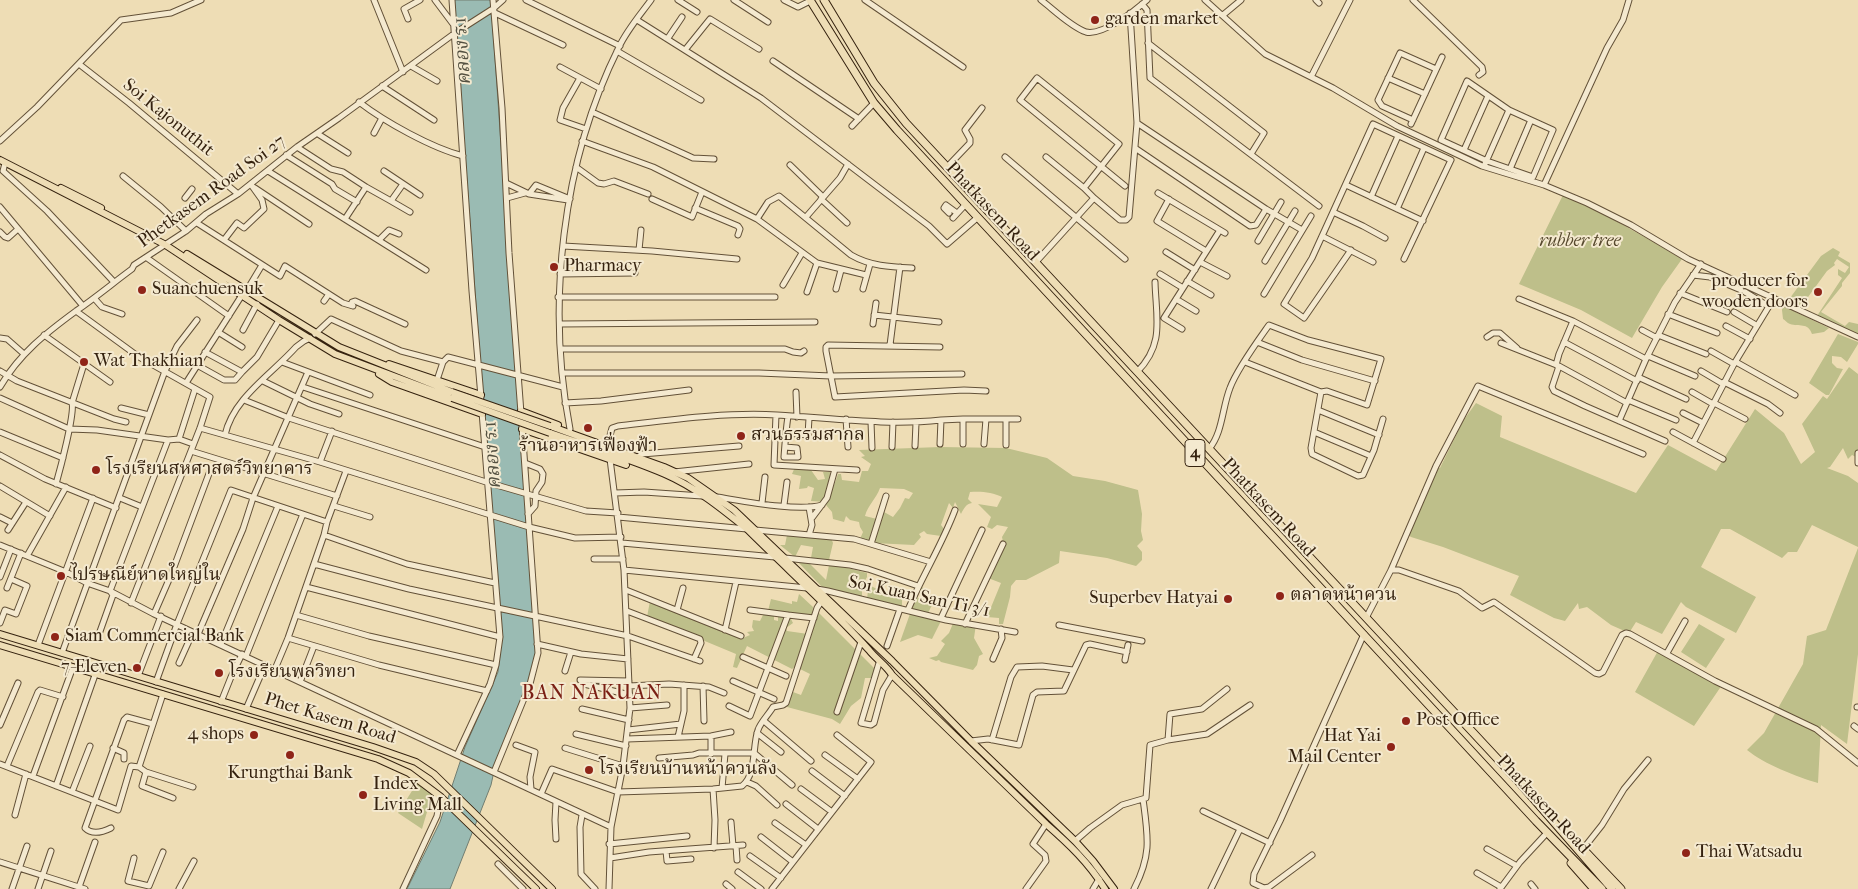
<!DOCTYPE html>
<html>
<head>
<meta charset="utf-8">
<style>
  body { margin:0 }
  canvas { display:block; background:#eeddb5 }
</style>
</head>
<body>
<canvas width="1858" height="889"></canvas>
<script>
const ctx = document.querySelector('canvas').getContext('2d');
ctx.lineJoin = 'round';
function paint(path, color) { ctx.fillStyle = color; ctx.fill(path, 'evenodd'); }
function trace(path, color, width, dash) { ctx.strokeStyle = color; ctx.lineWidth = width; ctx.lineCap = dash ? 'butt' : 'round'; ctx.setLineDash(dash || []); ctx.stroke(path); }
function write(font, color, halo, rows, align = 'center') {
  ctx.font = font + ' "IM FELL French Canon","Noto Serif Thai",serif'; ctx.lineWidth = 4; ctx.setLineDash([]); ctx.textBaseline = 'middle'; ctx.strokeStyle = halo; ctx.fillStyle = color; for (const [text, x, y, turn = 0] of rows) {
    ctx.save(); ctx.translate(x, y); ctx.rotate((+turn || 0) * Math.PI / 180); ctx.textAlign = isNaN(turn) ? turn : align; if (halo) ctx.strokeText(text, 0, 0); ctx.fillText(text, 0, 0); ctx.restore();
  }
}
paint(new Path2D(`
  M1563,195C1605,213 1643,236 1682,259L1662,287L1632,338L1581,310L1519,284Z
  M1833,248L1840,252L1838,256L1850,263V273L1842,283V286L1821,312L1845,326L1849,322L1858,324V334L1817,316L1842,278L1838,275V269L1845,273L1849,267L1837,259L1834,263L1835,265L1827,271L1800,308L1787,302L1821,256Z
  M1783,306L1829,328L1824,332L1812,334C1808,322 1799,327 1790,324C1787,323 1785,320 1783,319L1782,310Z
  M1838,334L1858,342V344L1847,362L1841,357L1832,356V363L1837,368L1843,369L1829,395H1826L1809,383Z
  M1849,367L1858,374V458L1852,455L1848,459L1843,448L1830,467L1827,468L1848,476L1858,483V547L1812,525L1797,552H1788L1782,558L1730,529H1721L1701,567L1756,597L1736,633L1686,607L1681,602L1662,634L1636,622L1629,633L1611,625L1587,607L1579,609L1578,603L1565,621L1554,618L1510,595L1519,576L1443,547L1411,537L1405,532L1437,467L1440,468L1463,421L1476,403L1502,416L1500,437L1636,493L1668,445L1716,471L1755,409L1784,433L1801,464L1815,452L1802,424L1823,396L1827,399Z
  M940,447L1006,448L1047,458L1073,476L1105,481L1138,490L1142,514L1141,531L1143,540L1137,546L1142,552V560L1136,566L1107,558L1060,551L1059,563L1026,580H1016L1011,586L1010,597L1003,624H999V618L987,617L1001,583L988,578L1004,547L1002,537L1008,527L997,525L992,529L987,527L991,517L978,504L997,507L1002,497C993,492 980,491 970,492L968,499L972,503C966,504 964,508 961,514L955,502L953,508L949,503L941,525L944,529L941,536L927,534L924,531L919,534L921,537L914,545L873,543L884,512L893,517L900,508L905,498L909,499L913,493L904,489L880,488C876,499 868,505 865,516L877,519L869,542L860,539L863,532L860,527L859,522L850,520L846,516L844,522L833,519L832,512L826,505L836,480L838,474H841L842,480L859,482L862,471H868L871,464L861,457L865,456L859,450Z
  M795,467L811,470L818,480L825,479L823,472H830V476L832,477L825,502L811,501L814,488L808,486L807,488L799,489L801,476L792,474Z
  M787,535L831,538L833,543L829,560L811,558L813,547L801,545L795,557L780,545H785Z
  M1858,548V654L1847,744L1821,725L1818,783C1797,777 1764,764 1747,750L1764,733L1803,664L1807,636L1826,630Z
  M798,562L810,564L826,580L829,565L848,568L867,573V577L862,586V597L823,588Z
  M869,585L885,593L891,592L897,594V596L902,597V606L867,598Z
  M920,586L928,591L934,601L928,613L910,609L916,597L921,599L923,593L919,590Z
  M799,594L813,607L812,619L768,611L771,599L792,604V601L797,602Z
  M650,601L743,638L750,635L747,632L754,631L752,627L753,620L760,621L764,613L774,615V620L778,621V615L790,617L793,623L786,628L787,631L808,634L797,665L792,669L747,646L737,668L733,667L736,654L647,617Z
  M911,611L942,619L932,639L918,635L900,642Z
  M818,612L876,670L874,678H865L861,698L851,706L840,724L832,719L787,707L793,692L801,695L810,674L798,668Z
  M954,621L976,624L974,638L983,654L979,656L977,665L973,670L941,662L939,660L936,661L929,658L937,656L945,644L941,641L949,633Z
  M1699,624L1725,639L1706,668L1681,652Z
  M1659,649L1722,685L1694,726L1635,692Z
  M417,783L432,795L422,829L398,813Z`), '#bebf8a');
const water = new Path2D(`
  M454,0H491L536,652L529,684L496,762L491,785L450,889H407L440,822L465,747L498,672L501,645Z`);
paint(water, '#9abbb3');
trace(water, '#727e71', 1);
const minor = new Path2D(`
  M374,0L403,72
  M435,0L453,24
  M452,0L472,291L481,397
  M493,0L502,108L509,253L521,413
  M526,0L620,46
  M678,0L697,12
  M734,0L768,22
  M784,0L798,7L810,1
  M865,0L963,67
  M1041,0C1053,9 1071,27 1086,32C1102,36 1135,11 1147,0
  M1205,0L1265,54L1333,88L1397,126L1482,166L1544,185L1587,203L1631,225L1688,259L1858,337
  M1316,0L1319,3
  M1413,0L1482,67L1483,72L1479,75
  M1142,4L1147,10L1150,78L1319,206
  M495,13L563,45
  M1223,15L1241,0
  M408,19L404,9L420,0
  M637,20L761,98L929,226L947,244L977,218
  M668,38L682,17
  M1148,43L1264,133L1251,154
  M685,50L710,19L759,49
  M617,51L701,100
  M773,61L859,119
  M79,64L129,103L238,194
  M411,66L437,81
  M560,67L601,89
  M1311,77L1350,0
  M580,78L563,108L560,120L586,129
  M1388,78L1425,94
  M1467,81L1509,110L1553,130L1533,177L1487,161L1441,140Z
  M382,86L434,120
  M359,102C385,122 432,148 463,156
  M592,112L693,158L714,159
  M1413,120L1382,106L1378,100L1400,53L1436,69
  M1137,123L1266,209L1302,230
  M1411,124L1442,57
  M852,126L874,103
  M374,133L382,118
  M318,134L348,153
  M0,141L37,107L121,20L171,13L201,0
  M582,141L653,167L757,219L817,263L866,275
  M297,147L331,169L343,172L366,187
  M1135,148L1250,226L1256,225L1266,209
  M1464,150L1488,96
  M286,155L332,184L335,189L357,202
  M1005,157L1125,259
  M1046,157L1084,188
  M5,163L3,171L47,211L114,282
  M1485,164L1509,110
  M790,165L823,197
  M948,166L970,143V139L965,130L982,108
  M576,167L598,183L604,184L614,181L648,194
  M1510,169L1531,120
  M268,171L426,270
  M384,171L420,195
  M123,176L161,207L186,231
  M506,183L529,194L536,185L570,199
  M1346,185L1423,221
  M1544,185L1607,48L1623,20L1629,0
  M255,188L309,224
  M1158,193L1225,233
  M529,194L568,200
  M1371,197L1398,136
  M185,198L192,189
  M507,198L525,193
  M1094,198L1120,220H1126L1129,217L1137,123L1130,13
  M652,199L692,217L702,192
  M821,199L847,223
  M1169,199L1157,221L1206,251
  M391,201L410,212
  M0,207L83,306
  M695,208L738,226L740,229L738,235
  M1397,209L1424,148
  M1333,212L1373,124L1451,160L1404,259
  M949,213L944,208L946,205L957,213
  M806,217L840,178L848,164
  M953,218L965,205
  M345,219L366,187L391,201L403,184
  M757,219L768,202L779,196L851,255C870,266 890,267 912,268
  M197,223L280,276L285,266L343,303L353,306
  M0,232L5,237L8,238L18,229
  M1322,236L1373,262
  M224,240L237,223L244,228L264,209L262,200L252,186
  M379,240L389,230L399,234
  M1258,241L1281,202
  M563,246L652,251L737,259
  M639,250L641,230
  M1351,250L1304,318L1284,304L1312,258L1333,212L1363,226L1385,238
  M1166,252L1195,270
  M147,258L229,316
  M1265,261L1295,211
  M1036,262L1094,198L1084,188L1119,144L1037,78L1020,100L1125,186
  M1200,262L1227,276
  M560,274L635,273
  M1160,274L1183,288
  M1693,275L1710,277L1741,290
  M1187,281L1211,295
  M783,285L802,253
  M836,289L841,270
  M863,289L870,264
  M247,290L262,265
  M807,292L817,263
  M1745,292L1768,306
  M1680,293L1727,312
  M1264,294L1311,216
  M558,297H775
  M94,298L102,307L122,314
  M1176,299L1196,311
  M1519,299L1573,321L1646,359
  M324,301L329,294
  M351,305L352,302L355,301L405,324
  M76,311L139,357L210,397L200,428L131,603
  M1734,312L1756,325
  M1668,314L1717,333
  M874,315L939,322
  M560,324L815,322
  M873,324L876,303
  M1726,326L1750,339
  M1182,329L1164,318L1220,230
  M243,330L257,304
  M1642,330L1657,338
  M218,332L242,347
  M315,334L331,319L401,351L443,362
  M44,335L110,382
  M1658,335L1706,354
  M1487,337L1493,333H1500L1517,348
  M0,338L7,339L24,354
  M1257,342L1302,360L1375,381
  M1564,342L1637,381
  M1501,343L1559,366L1627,403
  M890,345L900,267
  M940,347L828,345L826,347V351L835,397L964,390L986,391
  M561,349H785L793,352L801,353L804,351
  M1711,351L1734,364
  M205,352L242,372L257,357L279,320
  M1648,356L1695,376
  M282,362L370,395
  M1736,362L1795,395
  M197,365L224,380H235L242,372
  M1556,365L1559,354L1573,321
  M1559,366L1552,387L1554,391L1585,406L1665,441
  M0,371L17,381L114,419L126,422
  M1701,371L1723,384
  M1137,372C1165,344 1156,318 1155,282
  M562,373H759L831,376L962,374
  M1638,377L1686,399
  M437,380L443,362L448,357L563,387
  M263,381L310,404L339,414
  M1724,382L1768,404L1780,413
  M186,383L242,295
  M0,387C19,354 46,333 76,311C95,298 113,283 132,269L134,265L186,231L206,214L238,194L297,147L339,118L455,33L494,8L503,0
  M303,387L485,447
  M796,392L797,417
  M1321,392L1311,448L1312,454L1358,476L1363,475L1374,450L1383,419
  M1692,392L1713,404
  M0,398L69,429L97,430L168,440L179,439L193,444
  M244,400L289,418L486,482L586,511L618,513
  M1628,400L1676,420
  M565,403L601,401L689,390
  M1714,403L1745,419
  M121,408L149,415
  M1318,410L1379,435
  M1683,413L1703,423
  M776,415L774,465L857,470
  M846,419L848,447
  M1619,421L1646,359L1675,302L1701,264
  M871,422L872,448
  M200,428L320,462L529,527L575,538L621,537
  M570,429C546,304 562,161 619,47C627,30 640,15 651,0
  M0,432L63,458
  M1314,432L1371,456
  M1673,432L1723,459
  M786,433L808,435L809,418
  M225,435C233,398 272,374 296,347L304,341L310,338
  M179,439L195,389
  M608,443L612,428L618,426C670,420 725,412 777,415C832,418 886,426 941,420
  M1693,443L1734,364L1774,298
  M940,444L941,420L963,419H1018
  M963,444V419
  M984,444L986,419
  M1006,445V419
  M915,446L916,423
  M785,447L797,448L798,457H784C785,443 786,430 788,416
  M892,447L893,422
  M1209,449C1223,432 1222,408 1230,388C1237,369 1257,342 1269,325L1308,340L1381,359L1367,405L1327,391L1321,392L1245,362
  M191,451L337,496
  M1858,453V463
  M0,455L45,479L116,508
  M639,456L642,454L739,446
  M320,462L332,431
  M525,463L540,469L543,474L542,482L536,491L535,506L528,514
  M674,472L749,464
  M56,484C60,470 75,413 72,403L84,364
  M0,486L50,516
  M615,493L644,492L702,496
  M717,497C743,501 798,512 822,505
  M120,498L142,507
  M762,503L765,477
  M784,505L787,482
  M334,506L370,517
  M809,507L812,525L809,535
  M0,517L12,523
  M618,517L747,529
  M812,518L827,498L835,469
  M8,530L26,502
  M755,530L854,539L931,562
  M324,535L407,564L495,583
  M622,543L775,557
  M871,544L886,496
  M0,545L66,572L87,583L110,591L154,614L611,827
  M27,556L66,487
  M785,558L850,565L868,569L918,586
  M594,559H623
  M314,564L409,589L628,636L700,661
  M624,570L807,588
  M1391,570H1399L1459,591L1482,608L1494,602L1595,673L1599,674L1603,672L1622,635L1626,633L1630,634L1715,681L1816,729L1858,763
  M0,577L11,549
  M306,587L500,637
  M7,588L21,553
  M817,589L828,591L946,620L1015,632
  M626,590L741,636
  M677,610L683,588
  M750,610L788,615
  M908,610C922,576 942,545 955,510
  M627,611L700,639L701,643L694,659
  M154,614L171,575L210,471
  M296,615L369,636L496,665
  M941,618L982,530
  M1366,618L1391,570L1436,466L1478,386L1643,454
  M0,623L5,610L16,614L27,586L11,579
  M965,624L1003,544
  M1059,625L1142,641
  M725,630L736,582
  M198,634L243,529L253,498L308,372
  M98,637L113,595L110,591L168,440
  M288,638L379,665L487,691
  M221,644L278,506
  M537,644L581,654L628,659
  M38,645L93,498
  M887,646L900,609
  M62,653L165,371L177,346L197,320
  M1667,653L1685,621
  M246,656L303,514
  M743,657L786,676
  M993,659L1002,638L1001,629
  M1125,660L1128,645
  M179,663L193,632
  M879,663L861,723L871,725L874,723L883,690L892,675
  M275,669L288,638L324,535L327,522L346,471
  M565,671L571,652
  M138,676L161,616
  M580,680L629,681
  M733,681L774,699
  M156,682L177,624L231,490L327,522
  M300,682L314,646
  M584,684L630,695
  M629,686L669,684L709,687L724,693
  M703,686L704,721
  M221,702L231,677L242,654
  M729,706L750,716L788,615L814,618
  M1857,707H1858
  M630,708L667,705
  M246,709L265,665
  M582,709L629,720
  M837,712L861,642
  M764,721L811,761
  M0,725L18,683
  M1854,726L1858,729
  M628,730L681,724
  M757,733L781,752
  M576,734L626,746
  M678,737L684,711V685
  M627,739L711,736L731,732
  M992,740L1011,677L1017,667L1042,666L1073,670
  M1168,740L1170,714L1202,709L1227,689
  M971,741L988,739L1019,745L1033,695L1037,692L1064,691L1086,645L1090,644L1127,652
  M516,745L535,752L530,777L531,789
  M113,748L124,753V759
  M565,748L623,766
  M711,754V736
  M457,755L490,684L496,665L500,637L482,412
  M825,755L858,779
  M659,758L693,755L699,753H754L792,785
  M0,764L118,810L131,766L139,767L146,772L193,787
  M7,766L38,692L40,690L63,697
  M139,767L163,694
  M812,771L845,796
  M146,772L142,786L173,798
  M494,772L530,684L538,653L522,426
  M33,776L73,667
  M747,782L756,786L777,805
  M56,786L95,675
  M722,788L725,754
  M713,789L715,820L714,848
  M801,789L832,812
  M72,792L90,746
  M541,794L552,769L618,792L713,789L742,786C757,774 752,747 758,730C760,723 769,714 773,707L783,705L786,703L817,608L821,602
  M556,802L555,820L556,839
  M786,804L818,829
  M1203,811L1270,843
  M15,815L26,774
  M582,815L580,827L581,874L595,889
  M731,822L733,846
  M775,823L806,845
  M111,828C103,832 92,835 85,828L124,720L127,717L153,724
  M761,837L793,862
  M1075,841L1090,828L1122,805L1146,798L1150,745L1168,740L1207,734L1250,705
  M609,844L687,836
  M736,846L737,860
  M1487,849L1517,866
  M1583,849L1602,825L1624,789L1648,760
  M666,851L667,861L691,859
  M1312,855L1269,887L1264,888L1253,883L1254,874L1280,821L1364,634
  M750,856L781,878
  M134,858L128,881L149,886L163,852
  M610,858L649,852L743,845
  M0,862L85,889
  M498,864L523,889
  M738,872L761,889
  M1477,873L1501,887
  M726,884L732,889
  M1531,884L1535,889
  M79,887L95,842
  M12,889L27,846
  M38,889L51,851
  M179,889L194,861
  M403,889L437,816L439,805L435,800L437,794
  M609,889L611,827L623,766L630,708L624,570L610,459
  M772,889L871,762L837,735
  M1026,889L1046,861L1045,855L1033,844L1046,824
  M1093,889L1099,879
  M1134,889C1152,854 1148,837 1143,799
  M1211,889L1240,829
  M1500,889L1520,862L1545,835`);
const major = new Path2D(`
  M0,160L164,244L279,320L335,354L452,398
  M61,188L101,208
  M187,254L339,347L452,392
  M389,364L481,395
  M379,374L392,382L482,414
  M521,411L558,425
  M550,426L664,467L688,478L734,510L892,661L971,741L1075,841L1093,861L1114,889
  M522,429L626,465
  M550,433C588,446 628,458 665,474C695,487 721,508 747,529C787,569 831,608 869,650C876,659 887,666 892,675L1046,824C1069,844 1089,863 1105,889
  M0,634L373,747L416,762L434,774L552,889
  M0,645L378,759L409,773L441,797L536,889`);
const highway = new Path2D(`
  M810,0L874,103L897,130L1536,821L1602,889
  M824,0L874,83L906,123L1519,782L1612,889
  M1584,850L1621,889
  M1571,863L1594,889`);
trace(minor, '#635138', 7);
trace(major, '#35220f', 8);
trace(highway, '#35220f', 9);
trace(minor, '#f4e9cf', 5);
trace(major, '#eeddb5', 6);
trace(highway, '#eeddb5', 7);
const majorBridge = new Path2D(`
  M452,392L550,426
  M452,398L550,433`);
trace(majorBridge, '#35220f', 8, []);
trace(majorBridge, '#eeddb5', 6);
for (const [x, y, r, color] of [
  [1095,20,5,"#8f2418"],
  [554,267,5,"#8f2418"],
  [142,290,5,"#8f2418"],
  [1818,292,5,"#8f2418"],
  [84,362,5,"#8f2418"],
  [588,428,5,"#8f2418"],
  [741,436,5,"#8f2418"],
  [96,470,5,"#8f2418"],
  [61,576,5,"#8f2418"],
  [1280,596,5,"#8f2418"],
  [1228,599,5,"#8f2418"],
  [55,637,5,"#8f2418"],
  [137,668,5,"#8f2418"],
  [219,673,5,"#8f2418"],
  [1406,721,5,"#8f2418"],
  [254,735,5,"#8f2418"],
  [1391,747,5,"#8f2418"],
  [290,755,5,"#8f2418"],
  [589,770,5,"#8f2418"],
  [363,795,5,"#8f2418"],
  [1686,853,5,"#8f2418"]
]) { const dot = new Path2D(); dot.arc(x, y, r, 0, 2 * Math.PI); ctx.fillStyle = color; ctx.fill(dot); trace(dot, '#f4e9cf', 2); }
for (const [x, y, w] of [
  [1195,453,20]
]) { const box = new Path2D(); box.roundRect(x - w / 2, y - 13.5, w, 27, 4); ctx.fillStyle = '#f4e9cf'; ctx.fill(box); trace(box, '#35220f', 1); }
write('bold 16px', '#35220f', null, [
  ["4",1195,453]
]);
write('18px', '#35220f', '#f4e9cf', [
  ["garden market",1105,20],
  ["Pharmacy",564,267],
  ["producer for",1808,282,"right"],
  ["wooden doors",1808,303,"right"],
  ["Suanchuensuk",152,290],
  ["Wat Thakhian",94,362],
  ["สวนธรรมสากล",751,436],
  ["ร้านอาหารเฟื่องฟ้า",588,447,"center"],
  ["โรงเรียนสหศาสตร์วิทยาคาร",106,470],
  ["ไปรษณีย์หาดใหญ่ใน",71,576],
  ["ตลาดหน้าควน",1290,596],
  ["Superbev Hatyai",1218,599,"right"],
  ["Siam Commercial Bank",65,637],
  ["7-Eleven",127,668,"right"],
  ["โรงเรียนพลวิทยา",229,673],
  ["Post Office",1416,721],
  ["4 shops",244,735,"right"],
  ["Hat Yai",1381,737,"right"],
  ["Mail Center",1381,758,"right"],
  ["โรงเรียนบ้านหน้าควนลัง",599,770],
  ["Krungthai Bank",290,774,"center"],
  ["Index",373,785],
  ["Living Mall",373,806],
  ["Thai Watsadu",1696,853]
], 'left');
write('18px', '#35220f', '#f4e9cf', [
  ["Soi Kajonuthit",168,118,39],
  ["Phetkasem Road Soi 27",212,192,-36],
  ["Phatkasem Road",992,212,47],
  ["Phatkasem Road",1268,508,47],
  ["Soi Kuan San Ti 3/1",919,597,12],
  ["Phet Kasem Road",330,719,17],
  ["Phatkasem Road",1543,805,47]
]);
write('italic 18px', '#57492e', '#f4e9cf', [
  ["rubber tree",1580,242]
]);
write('italic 19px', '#535040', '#f4e9cf', [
  ["คลอง ร.1",463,51,-94],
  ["คลอง ร.1",493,455,-94]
]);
ctx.letterSpacing = '1px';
write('20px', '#7a1f14', '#f4e9cf', [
  ["BAN NAKUAN",592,694]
]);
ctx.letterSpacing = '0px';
</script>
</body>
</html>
